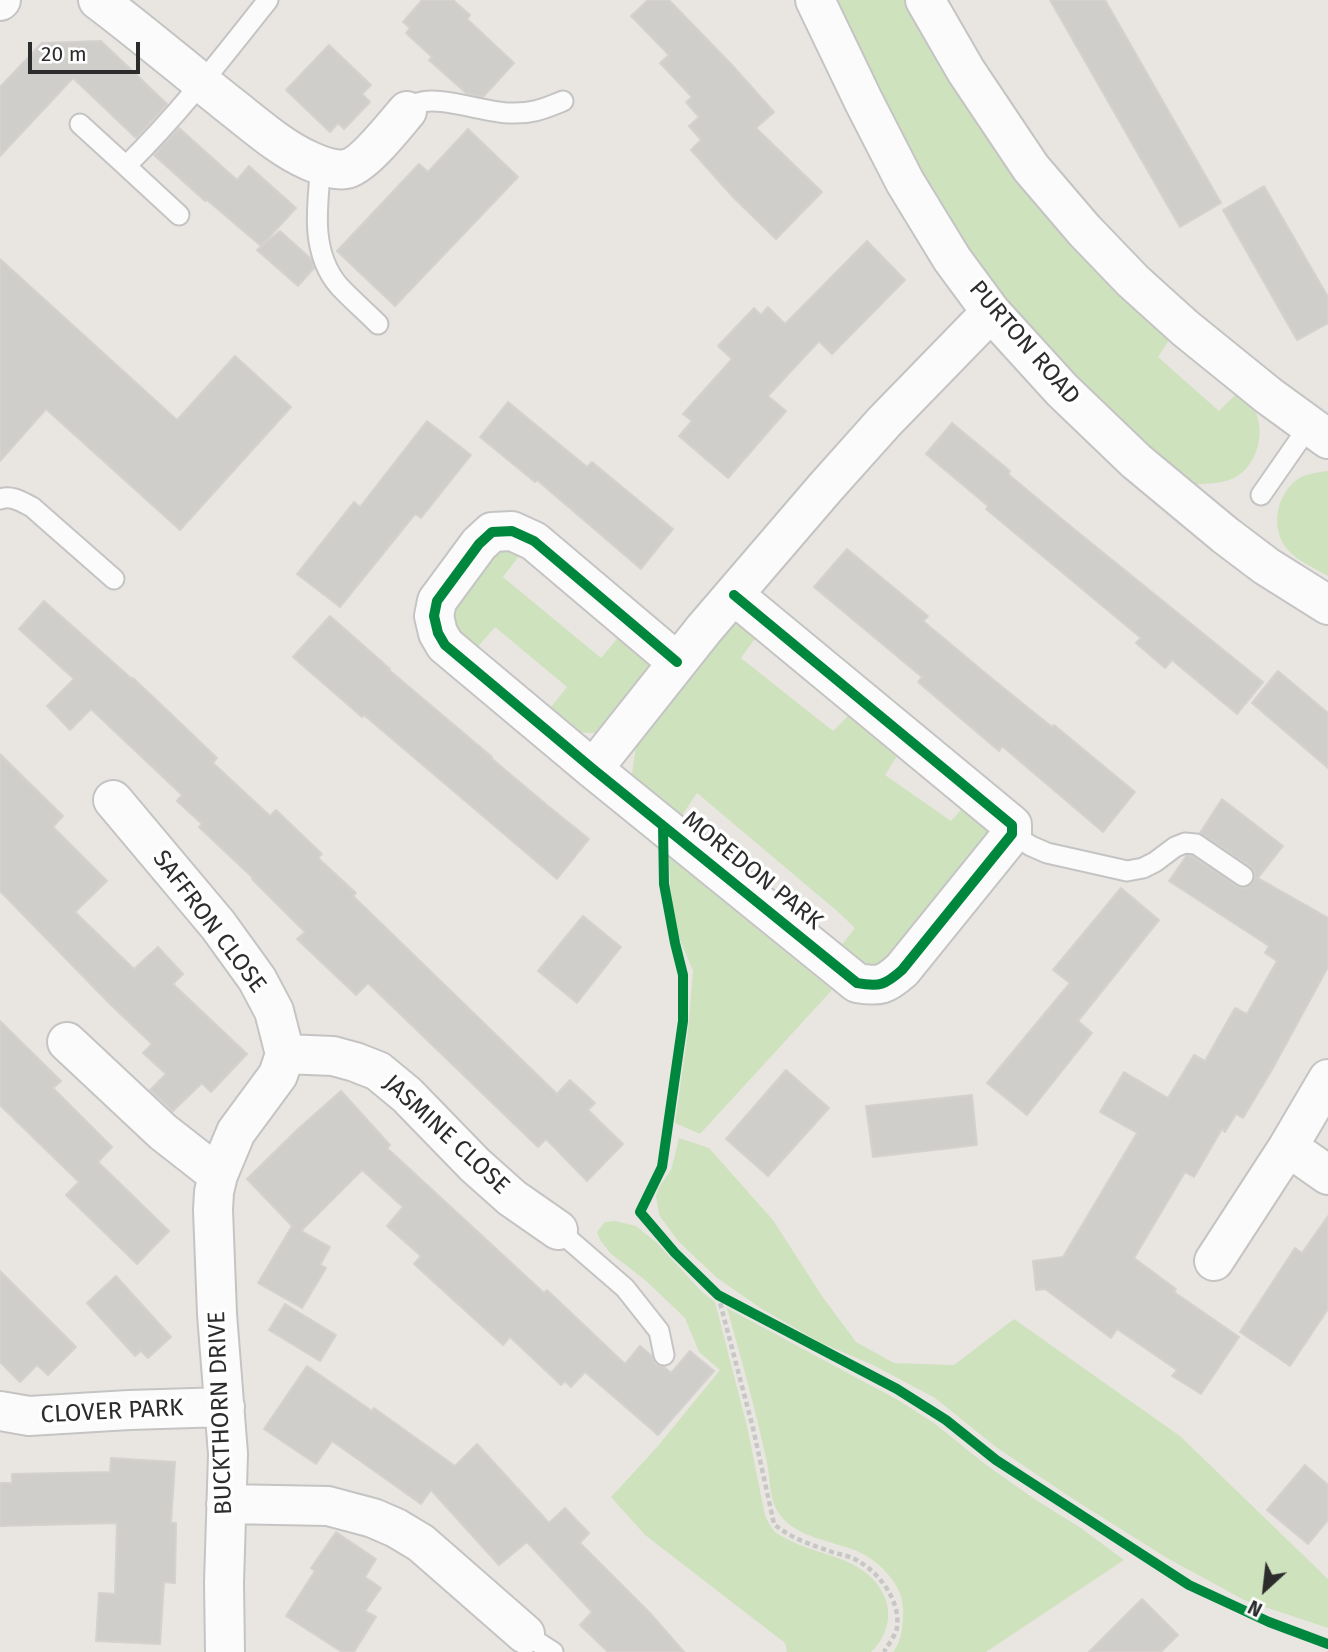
<!DOCTYPE html>
<html>
<head>
<meta charset="utf-8">
<style>
  body { margin:0 }
  #map { position:relative; width:1328px; height:1652px; overflow:hidden; background:#e9e6e2; font-family:"Fira Sans",sans-serif }
  canvas { display:block }
  .north { position:absolute; left:1230px; top:1554px; width:70px; height:70px; -webkit-text-stroke:5px #fff; paint-order:stroke; rotate:207deg; font-size:19px; font-weight:700; line-height:28px; text-align:center; color:#2c2c2c }
  .north::after { content:''; display:block; margin:auto; width:24px; height:32px; background:#2c2c2c; clip-path:polygon(50% 0,100% 100%,50% 72%,0 100%) }
  .scale { position:absolute; left:28px; top:42px; width:112px; height:32px; box-sizing:border-box; border:4px solid #2c2c2c; border-top:0; padding-left:9px; font-size:21px; line-height:24px; white-space:nowrap; color:#2c2c2c; -webkit-text-stroke:5px #fff; paint-order:stroke }
</style>
</head>
<body>
<div id="map">
<canvas width="1328" height="1652"></canvas>
<div class="north">N</div>
<div class="scale">20 m</div>
</div>
<script>
const ctx = document.querySelector('canvas').getContext('2d');
ctx.lineJoin = 'round';
function paint(path, color) { ctx.fillStyle = color; ctx.fill(path, 'evenodd'); }
function trace(path, color, width, dash) { ctx.strokeStyle = color; ctx.lineWidth = width; ctx.lineCap = dash ? 'butt' : 'round'; ctx.setLineDash(dash || []); ctx.stroke(path); }
function write(font, color, halo, rows, align = 'center') {
  ctx.font = font + ' "Fira Sans",sans-serif'; ctx.lineWidth = 7; ctx.setLineDash([]); ctx.textBaseline = 'middle'; ctx.strokeStyle = halo; ctx.fillStyle = color; for (const [text, x, y, turn = 0] of rows) {
    ctx.save(); ctx.translate(x, y); ctx.rotate((+turn || 0) * Math.PI / 180); ctx.textAlign = isNaN(turn) ? turn : align; if (halo) ctx.strokeText(text, 0, 0); ctx.fillText(text, 0, 0); ctx.restore();
  }
}
paint(new Path2D(`
  M837,0H913L1173,334L1158,357L1219,411L1237,393C1243,399 1253,405 1256,413C1266,437 1255,469 1232,479C1221,484 1205,483 1194,485L1174,472L1067,368L1007,304L940,207L890,114Z
  M1328,471V576C1314,568 1297,561 1287,549C1269,528 1277,490 1301,477C1310,473 1319,472 1328,471Z
  M495,548L522,552L503,577L601,658L621,634L650,660L648,676L603,732C576,736 566,728 547,712L567,687L495,627L475,650C462,636 454,630 453,610Z
  M740,624L759,633L741,658L833,731L853,711L901,750L885,775L951,821L966,804L983,816L990,832L922,931L868,975L836,952L855,928L837,911L697,793L679,820L640,789L632,774L637,739L727,626Z
  M669,857L832,990L700,1134L675,1123L688,1031L693,971L674,925L670,886Z
  M679,1138L709,1148L773,1220L822,1296L856,1342L894,1363L954,1365L1014,1319L1180,1436L1328,1579V1628L1244,1600L1167,1558L1073,1499L996,1447L935,1398L873,1365L821,1343L762,1309L717,1278L678,1241L659,1215L656,1196L659,1187L671,1170Z
  M615,1221L636,1226L657,1243L702,1292L715,1302L747,1426L765,1515C768,1522 771,1528 776,1533C780,1536 786,1538 791,1541C821,1556 860,1557 880,1588C886,1598 889,1607 888,1619C887,1631 880,1644 871,1652H787L785,1643L645,1535L611,1497L657,1447L720,1370L699,1352L685,1318L645,1280L610,1253L600,1240L597,1232L605,1222Z
  M727,1308L898,1400L934,1423L985,1464L1036,1500L1081,1528L1124,1560L986,1652H893C902,1641 903,1624 903,1611C903,1598 899,1588 890,1577C882,1566 870,1557 857,1551C833,1541 797,1538 780,1515C768,1499 771,1477 766,1458C755,1408 741,1358 727,1308Z`), '#cfe2be');
const building = new Path2D(`
  M422,0H453L470,15L467,19L514,63L483,97L466,93L429,60L432,57L406,33L410,28L403,22Z
  M648,0H669L731,64L774,112L756,128L822,192L776,239L733,197L691,150L701,140L689,126L699,117L686,102L692,97L660,63L669,55L631,16Z
  M1050,0H1105L1221,203L1180,227Z
  M101,41L167,104L136,138L73,78L0,156V87L42,43Z
  M329,45L371,85L362,94L370,102L344,129L338,123L330,132L286,90Z
  M179,128L237,180L249,166L296,208L261,246L207,200L205,201L154,155Z
  M468,129L518,177L395,306L337,251L419,164L428,172Z
  M1264,186L1328,297V323L1297,340L1223,210Z
  M280,231L310,258L314,268L298,286L257,250Z
  M867,241L905,280L832,354L819,341L768,396L786,411L728,478L679,436L692,421L683,414L732,359L718,346L754,308L761,315L768,307L785,324Z
  M0,259L177,420L235,356L291,407L180,530L46,409L0,461Z
  M508,402L587,467L592,462L673,529L641,569L537,480L535,482L480,437Z
  M427,421L471,455L421,518L415,514L340,607L297,574L354,502L360,507Z
  M952,423L1010,471L1008,474L1069,525L1263,682L1237,714L1172,660L1165,668L1136,643L1141,638L986,509L988,506L926,454Z
  M847,549L928,616L923,621L990,677L1052,727L1054,725L1135,792L1103,832L1002,746L999,751L918,682L922,677L814,587Z
  M44,601L132,679L133,678L171,714L217,758L213,763L270,816L276,810L322,854L318,858L356,893L353,896L557,1094L570,1080L595,1103L588,1110L623,1144L587,1181L546,1139L538,1147L368,983L356,995L297,939L305,932L252,879L253,878L199,827L202,824L177,801L182,795L91,709L70,730L47,706L74,679L19,629Z
  M330,616L390,669L389,670L492,757L491,758L548,806L589,839L557,879L364,715L362,717L293,657Z
  M1278,671L1328,713V768L1252,703Z
  M0,754L63,816L53,827L107,881L75,912L134,969L158,947L183,974L173,984L247,1054L211,1092L202,1083L173,1111L150,1090L166,1074L143,1053L152,1044L111,1005L0,891Z
  M1222,799L1283,846L1258,878L1328,918V967L1273,1068L1243,1118L1236,1114L1225,1132L1222,1129L1194,1177L1185,1172L1134,1258L1176,1289L1174,1292L1239,1337L1201,1394L1172,1376L1177,1370L1117,1329L1111,1338L1045,1289L1036,1290L1033,1261L1063,1257L1137,1133L1100,1112L1124,1072L1168,1098L1194,1055L1205,1061L1235,1008L1247,1014L1277,961L1265,953L1269,946L1169,881L1187,855L1192,856L1237,886L1243,888L1248,887L1253,882L1255,878L1254,871L1250,866L1200,833Z
  M1121,888L1159,920L1078,1021L1092,1033L1027,1115L987,1083L1070,983L1053,970Z
  M583,916L621,947L577,1003L538,971Z
  M0,1021L61,1081L53,1088L112,1147L98,1162L169,1231L137,1264L66,1195L79,1182L0,1105Z
  M786,1070L829,1108L768,1176L726,1139Z
  M341,1091L390,1145L387,1148L544,1293L547,1290L625,1364L640,1346L652,1356L655,1364L664,1367L671,1373L690,1351L714,1371L658,1435L585,1372L571,1387L565,1381L561,1385L510,1337L503,1345L414,1264L421,1256L387,1226L403,1207L362,1170L301,1231L330,1247L320,1265L326,1268L302,1308L258,1283L292,1226L293,1227L247,1179L298,1129Z
  M972,1095L977,1145L873,1157L866,1106Z
  M1328,1216V1309L1290,1366L1240,1332L1295,1248L1302,1253Z
  M0,1271L76,1347L48,1375L37,1365L20,1382L0,1362Z
  M116,1276L171,1337L148,1358L141,1351L135,1356L87,1303Z
  M285,1304L336,1335L320,1361L269,1330Z
  M307,1366L372,1411L374,1408L455,1466L477,1444L549,1523L565,1508L589,1533L580,1543L650,1613L684,1652H608L580,1625L592,1612L527,1542L499,1565L431,1490L421,1504L332,1441L316,1464L264,1429Z
  M111,1458L175,1462L171,1523H176L175,1583L164,1582L160,1644L96,1641L99,1593L115,1594L117,1523L0,1526V1483H12V1474L110,1472Z
  M1305,1465L1328,1485V1520L1308,1544L1267,1510Z
  M336,1532L376,1559L365,1577L381,1588L365,1611L376,1617L354,1652H342L286,1616L315,1571L311,1568Z
  M1142,1599L1178,1635L1161,1652H1089Z`);
paint(building, '#d0cecb');
trace(building, '#d4d1ce', 2);
const service = new Path2D(`
  M407,111C410,109 413,106 416,104C437,94 485,113 510,113C532,114 543,109 563,101
  M80,124L126,166
  M321,166C317,206 310,253 339,286C351,299 365,311 378,324
  M179,215L126,166C178,115 223,57 268,0
  M1261,495L1309,426
  M0,499C12,495 22,502 32,507L114,579
  M1012,834L1031,846L1047,853L1127,871L1143,868L1155,862L1175,847L1185,843L1196,844L1243,876
  M558,1230L625,1288L659,1331L664,1355
  M525,1634L553,1652`);
const minor = new Path2D(`
  M98,0C142,33 184,69 227,103C253,123 280,148 310,161C321,166 334,171 346,169C363,166 395,125 407,111
  M925,0L966,71L1031,168L1084,230L1133,281L1185,328L1269,396L1328,439
  M677,662L534,541L512,531L492,532L479,544L437,601L434,616L438,633L445,645L593,769L857,983C880,987 885,985 902,970L1012,834V825L734,595
  M593,769L704,629L825,488L884,422L991,312
  M113,800L218,925L257,979L274,1011L285,1054L278,1075L236,1132L218,1175L214,1192L213,1210L217,1314L228,1454L224,1583L225,1652
  M67,1042L163,1132L218,1175
  M285,1054L333,1056L355,1062L378,1071L407,1095L475,1165L512,1198L558,1230
  M1288,1147L1328,1175
  M1214,1261L1288,1147L1328,1079
  M0,1411L29,1416L129,1410L225,1407
  M226,1504L328,1506L373,1518L396,1528L421,1543L525,1634`);
const tertiary = new Path2D(`
  M815,0L864,102L905,182L952,259L991,312L1062,390L1136,461L1225,535L1266,566L1328,605
  M0,1L1,0`);
trace(service, '#c5c4c4', 23);
trace(minor, '#c5c4c4', 42);
trace(tertiary, '#c5c4c4', 42);
trace(new Path2D(`
  M718,1295L753,1428L774,1524C790,1538 812,1545 832,1552C841,1555 851,1556 858,1561C880,1573 901,1602 897,1628C895,1636 888,1645 884,1652`), '#c7c7c6', 4.5, [5, 3.5]);
trace(service, '#fcfbfb', 19);
trace(minor, '#fcfbfb', 38);
trace(tertiary, '#fcfbfb', 38);
trace(new Path2D(`
  M677,662L534,541L512,531L492,532L479,544L437,601L434,616L438,633L445,645L593,769L857,983C880,987 885,985 902,970L1012,834V825L734,595
  M663,826L664,884L675,943L683,975V1021L662,1167L640,1212L675,1253L718,1295L897,1389L946,1420L996,1460L1189,1585L1269,1622L1328,1644`), '#00873e', 10);
write('24px', '#2c2c2c', '#fff', [
  ["PURTON ROAD",1024,343,49],
  ["MOREDON PARK",752,871,39],
  ["SAFFRON CLOSE",209,922,53],
  ["JASMINE CLOSE",446,1135,43],
  ["CLOVER PARK",112,1412,-3],
  ["BUCKTHORN DRIVE",221,1413,-92]
]);
</script>
</body>
</html>
